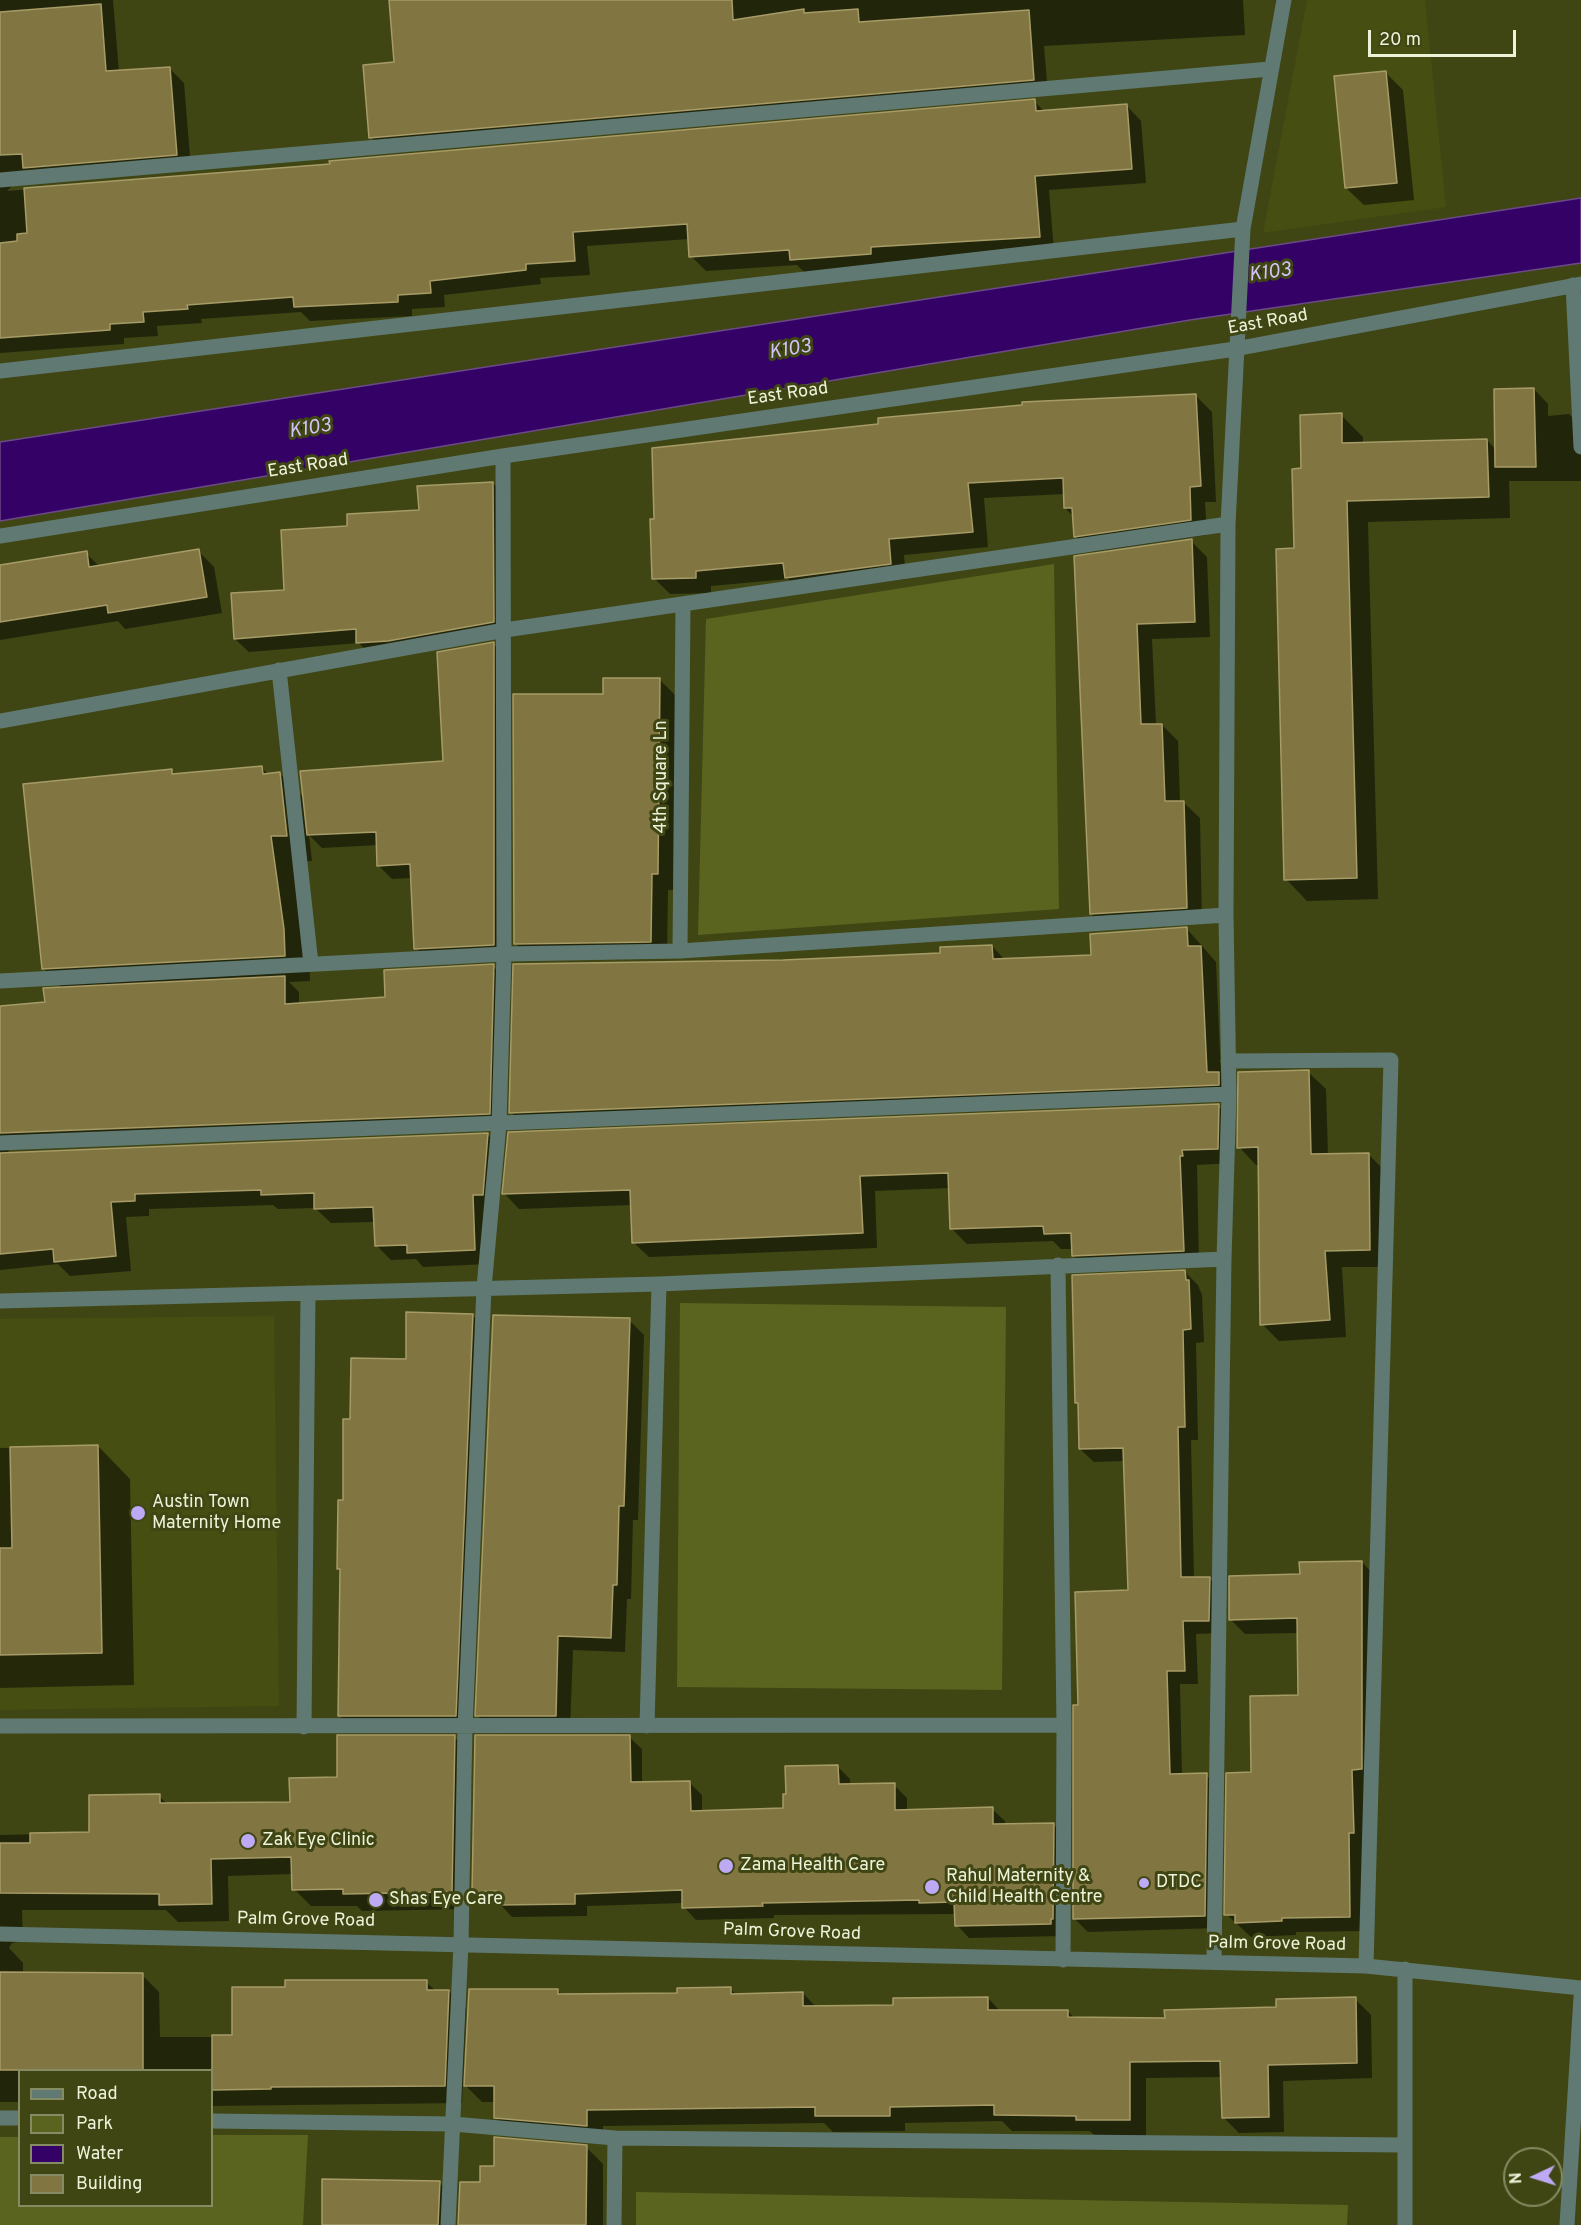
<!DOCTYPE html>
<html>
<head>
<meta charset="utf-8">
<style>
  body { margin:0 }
  #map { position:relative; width:1581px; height:2225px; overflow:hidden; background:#3f4614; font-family:Overpass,sans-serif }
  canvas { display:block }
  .legend { position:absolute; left:18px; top:2069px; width:195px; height:138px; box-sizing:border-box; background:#3f4614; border:2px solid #858b62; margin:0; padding:8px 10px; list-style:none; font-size:18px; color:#edf3d8 }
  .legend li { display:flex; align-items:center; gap:12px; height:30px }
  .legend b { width:30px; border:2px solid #858b62 }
  .north { position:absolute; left:1503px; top:2147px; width:60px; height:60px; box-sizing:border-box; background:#3f4614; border:2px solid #858b62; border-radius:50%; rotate:266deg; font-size:16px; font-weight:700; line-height:24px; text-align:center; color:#edf3d8 }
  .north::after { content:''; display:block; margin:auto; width:21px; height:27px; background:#bea9f4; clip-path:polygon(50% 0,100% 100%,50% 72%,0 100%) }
  .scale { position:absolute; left:1368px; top:30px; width:148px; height:27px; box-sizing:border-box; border:3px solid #edf3d8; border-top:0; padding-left:8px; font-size:18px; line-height:21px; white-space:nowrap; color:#edf3d8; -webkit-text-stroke:4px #3f4614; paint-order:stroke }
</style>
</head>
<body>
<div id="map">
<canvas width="1581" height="2225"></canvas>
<ul class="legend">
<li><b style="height:8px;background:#607a73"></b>Road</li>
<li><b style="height:16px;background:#5a641f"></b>Park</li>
<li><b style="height:16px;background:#340266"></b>Water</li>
<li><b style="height:16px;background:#817542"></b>Building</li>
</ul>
<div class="north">N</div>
<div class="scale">20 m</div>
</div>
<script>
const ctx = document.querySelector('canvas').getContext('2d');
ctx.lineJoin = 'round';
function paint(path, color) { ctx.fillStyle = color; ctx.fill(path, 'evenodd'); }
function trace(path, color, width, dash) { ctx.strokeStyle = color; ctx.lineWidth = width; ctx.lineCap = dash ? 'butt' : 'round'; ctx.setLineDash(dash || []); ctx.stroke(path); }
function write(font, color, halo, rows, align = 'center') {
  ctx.font = font + ' Overpass,sans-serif'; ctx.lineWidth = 6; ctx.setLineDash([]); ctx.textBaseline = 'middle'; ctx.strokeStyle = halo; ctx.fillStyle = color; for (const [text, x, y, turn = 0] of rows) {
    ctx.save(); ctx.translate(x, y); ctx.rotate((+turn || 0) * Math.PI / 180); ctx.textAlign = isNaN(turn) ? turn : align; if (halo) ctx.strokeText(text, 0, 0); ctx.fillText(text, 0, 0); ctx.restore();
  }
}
paint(new Path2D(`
  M1307,0H1425L1446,207L1263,233Z
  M274,1316L279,1706L0,1710V1319Z`), '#464e11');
paint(new Path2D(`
  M1054,564L1059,909L698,935L706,619Z
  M680,1303L1006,1307L1002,1690L677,1687Z
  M212,2135H308L303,2225H0V2137H19L20,2206H212Z
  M636,2192L1348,2205L1347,2225H636Z`), '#5a641f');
const water = new Path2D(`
  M1581,198V263L1190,320L0,521V442Z`);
paint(water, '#340266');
trace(water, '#6c4a88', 1.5);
paint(new Path2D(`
  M0,0H113L119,72L169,68L184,83L191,169L14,184L7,191L331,166L1034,101L1045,112L1127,106L1141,121L1146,183L1049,190L1054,251L885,262V268L806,274L797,265L706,271L691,256L690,239L587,246L590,275L540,278L541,284L444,295L445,307L412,309V316L310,321L301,312L201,319L202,323L157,326L158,336L124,338V344L0,353Z
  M390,0H1243L1245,35L1044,46L1048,94L386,152L371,137L396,64Z
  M1386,73L1403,90L1414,200L1364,205L1346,188Z
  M1534,389L1548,404V416L1569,414L1581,426V481H1509L1510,518L1368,522L1378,899L1307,901L1286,879L1296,550L1303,470L1341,415L1363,437V444L1487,440L1496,450Z
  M1196,396L1212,412L1216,502H1205L1207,535L1091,552L1075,536L1074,517L1065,508V494L984,498L988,547L904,555L906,579L802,593L788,579L711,586V593L670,594L654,578Z
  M493,483L506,496V635L371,656L359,643L249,652L235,639L349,527L420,511Z
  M1191,541L1207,557L1210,637L1152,639L1156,725H1162L1178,741L1180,802H1183L1200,818L1202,923L1107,930L1091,914L1076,558Z
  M198,551L214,567L222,613L125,629L118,621L0,640V567L86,553L100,567Z
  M493,644L507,657V958L429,962L416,948L412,878L392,879L379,866L378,845L322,848L309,835L312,861L296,862L309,956L310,981L289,982L299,992V1005L387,998L493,966L508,981L504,1128L9,1150L7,1154L488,1135L503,1150L489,1264L423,1267L416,1259L391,1260L376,1245L375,1222L331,1223L315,1208L278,1209L273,1205L149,1209V1216L126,1217L131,1271L70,1276L58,1264L0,1270V1007L46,1003L63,989L43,968L171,770L176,775L261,767L269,775L280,774L304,798L444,763Z
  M660,680L676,696L674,890H668L667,958L532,960L515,943L604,696Z
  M1187,929L1216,962L1221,1076L1234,1089L526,1128L511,1112L783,961L942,955L992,946L1005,960L1093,957Z
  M1308,1072L1326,1089L1328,1155H1369L1386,1172L1387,1267H1342L1346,1337L1279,1341L1262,1324L1260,1165H1256L1239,1147Z
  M1218,1106L1234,1121L1232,1163L1197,1165L1199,1266L1088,1271L1073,1255V1249H1061L1053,1241L967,1244L952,1229L950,1188L875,1191L877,1248L649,1257L633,1242L632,1205L519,1209L504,1193Z
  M1185,1272L1198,1285L1202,1295L1204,1342L1196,1343L1198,1440H1191L1194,1579L1209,1578L1223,1592L1222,1633L1196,1634L1198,1684H1180L1182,1775H1206L1220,1788L1218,1928L1088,1932L1074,1918L1080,1707L1129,1591L1125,1461L1094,1462L1080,1449L1079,1406L1076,1403Z
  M472,1315L488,1331L470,1730H354L339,1715L342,1572L338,1569L351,1420L407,1361Z
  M629,1320L644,1335L638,1520H633L631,1599H627L625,1652L573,1650L570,1730H491L477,1715Z
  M98,1446L130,1479L134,1685L0,1688V1448Z
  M1362,1562L1376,1577L1364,1931L1296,1932V1935L1251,1937L1226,1914L1253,1774L1300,1696L1299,1633L1245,1634L1230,1619L1301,1576Z
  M454,1737L472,1754L469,1909L362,1911L357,1906H311L294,1889L293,1874L228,1876L229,1921L178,1922L166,1910H22L23,1941L12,1943L9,1948L23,1963V1973L142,1975L159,1992L160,2037H234L287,1988L426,1982L436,1991H449L466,2008L462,2103L212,2106V2070H20V2102H0V1835L91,1833L159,1796L167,1804H292L338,1779Z
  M629,1737L642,1749V1783L689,1782L702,1795V1812L785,1809L837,1766L850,1779V1786L894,1785L907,1798V1811L992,1809L1005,1821V1825L1053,1824L1066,1837L1063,1936L969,1938L957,1925L956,1914L774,1915V1918L696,1920L684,1907V1903L587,1906V1916L512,1917L499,1903L486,1904L473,1891Z
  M730,1989L737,1995L803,1993L816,2007H895L988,1998L1001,2012L1068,2011L1075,2019H1166L1355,1999L1371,2015L1372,2078L1283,2081L1284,2132L1239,2133L1223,2117L1222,2077L1146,2078V2136L1094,2135L1090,2131H1012L1002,2121L905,2123V2131L833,2132L824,2123L603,2126V2141L512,2133L495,2117V2102H482L466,2086L558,1990L563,1996L679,1995Z
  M586,2147L603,2164V2225H459L481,2184L495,2168Z
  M440,2183L456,2200L455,2225H323Z`), '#0007');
const building = new Path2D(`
  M389,0H732L733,20L804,9V13L858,9L859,22L1029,10L1034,80L369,138L363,65L394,62Z
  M101,4L106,71L170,67L177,155L23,168L22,154L0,155V12Z
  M1386,71L1397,183L1345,188L1334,76Z
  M1035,99L1036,111L1127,104L1132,169L1035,176L1040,237L871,247V254L790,260L789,250L689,257L687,224L573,232L575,261L526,264V270L430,281L431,293L398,295V302L294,307L293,297L187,305L188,309L143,312L144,322L110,324V330L0,338V243L17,241V234L27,233L24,188L330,164L329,161Z
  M1534,388L1536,467H1495L1494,389Z
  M1196,394L1201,486L1190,487L1191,520L1074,537L1072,508H1064L1063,478L968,483L973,532L889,539L891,564L785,578L783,563L696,571V578L652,579L650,519H654L652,448L878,424V418L1022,405V402Z
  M1342,413V443L1487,439L1489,497L1347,501L1357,878L1284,880L1276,549L1294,548L1292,469L1301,468L1300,415Z
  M493,482L494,622L388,641L356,643V629L234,639L231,593L284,590L281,530L347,526V514L419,510L417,486Z
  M1192,539L1195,622L1137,624L1141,724H1162L1165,801H1184L1187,908L1090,914L1074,556Z
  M199,549L207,597L108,613L107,605L0,622V565L87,551L89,567Z
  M494,642V945L414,949L410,864L377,866L376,832L307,835L300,771L443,761L437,652Z
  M603,678H660L658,874H652L651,942L514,944L513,694H603Z
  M262,766L263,774L280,772L287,836H271L284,929L285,956L42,969L23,784L172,769V774Z
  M1187,927L1188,946H1201L1207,1072H1219V1085L509,1113L513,964L783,960L940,953V947L992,945L993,959L1091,955L1090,934Z
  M494,964L490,1114L0,1133V1006L45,1002L43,988L285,976V1004L385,997L384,970Z
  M1309,1070L1311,1154L1369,1153L1370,1250L1325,1251L1330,1320L1260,1325L1258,1147L1237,1148L1238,1072Z
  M1219,1104L1218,1149L1182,1150L1183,1156H1180L1184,1251L1072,1256L1071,1233L1044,1234L1043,1226L950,1229L948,1173L860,1176L863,1233L632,1243L630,1190L502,1194L508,1132Z
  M488,1133L483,1195H473L475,1250L407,1253V1245L375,1246L373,1207L314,1209V1193L261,1195V1190L135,1194V1201L111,1202L116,1256L54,1262L53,1249L0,1254V1153Z
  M1185,1270L1186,1280H1189L1191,1329L1183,1330L1185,1427H1178L1181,1577H1210L1209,1621H1183L1185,1671H1167L1170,1774L1207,1773L1205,1916L1073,1919V1705H1078L1075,1592L1128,1590L1123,1448L1079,1449L1078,1403H1075L1072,1275Z
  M406,1312L473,1314L456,1716H338L340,1569H337L338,1500H343V1419H350L351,1358L406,1359Z
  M493,1315L630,1318L624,1506H619L617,1585H613L611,1638L558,1636L556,1716H475Z
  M98,1445L102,1653L0,1655V1548H12L10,1447Z
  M1362,1561V1769L1352,1770L1354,1833H1349L1350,1917L1282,1918V1921L1235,1923V1915H1224L1226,1773L1251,1772L1250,1696L1298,1695L1297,1618L1229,1620V1576L1300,1574L1299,1562Z
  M337,1735H455L452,1892L343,1894V1889L292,1890L291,1857L211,1859L212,1904L159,1905V1894L0,1893V1843H30V1833L89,1832V1795L160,1794V1803L290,1802L289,1778L337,1777Z
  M475,1735H630L631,1782L690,1781L691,1811L783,1808V1794H786L785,1766L838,1765L839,1784L895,1783V1810L993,1807V1824L1054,1823L1053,1919H1051V1924L955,1926L954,1902L919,1903V1900L762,1903L763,1906L682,1908V1890L575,1894V1904L498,1905L497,1891L472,1892Z
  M0,1972L143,1973V2070H0Z
  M285,1980H427V1990H449L445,2086L271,2087V2089L212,2090V2035H232V1987H285Z
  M731,1987V1994L803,1992V2006L893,2005V1998L988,1997V2010H1068V2017L1165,2018L1164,2010L1276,2007V1999L1356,1997L1357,2063L1268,2065L1269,2117L1222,2118L1220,2061L1130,2062V2120H1076V2116L994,2115V2105L890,2107V2116H815V2107L587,2110V2126L494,2118V2086H464L469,1989H558V1994L677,1993V1988Z
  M494,2137L587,2145L586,2225H458L460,2182H480V2166H494Z
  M322,2179L440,2181L438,2225H322Z`);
paint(building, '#817542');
trace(building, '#a79b67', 1.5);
trace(new Path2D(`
  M0,180L1270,69
  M1573,285L1581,447
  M0,371L1243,229
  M0,536L503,456L1235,349L1581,284
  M279,670L311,964
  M0,721L505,630L1228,524
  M680,951L683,604
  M0,981L504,954L680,951L1226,915
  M1228,1061L1391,1060L1366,1966
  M0,1143L1229,1094
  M1058,1265L1064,1725L1063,1960
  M0,1301L659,1284L1224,1259
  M0,1726L1064,1725
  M647,1726L659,1284
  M304,1727L308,1293
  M0,1934L1366,1966L1581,1988
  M1214,1962L1224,1259L1229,1094L1226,915L1228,524L1243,229L1284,0
  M0,2118H20
  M212,2121L453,2124L615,2138L1405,2145
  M448,2225L461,1944L465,1727L484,1288L499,1124L504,954L503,456
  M614,2225L615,2138
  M1405,2225V1969
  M1567,2225L1581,1997`), '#607a73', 15);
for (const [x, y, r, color] of [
  [138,1513,8,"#bea9f4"],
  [248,1841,8,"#bea9f4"],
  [726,1866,8,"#bea9f4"],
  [1144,1883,6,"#bea9f4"],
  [932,1887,8,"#bea9f4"],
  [376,1900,8,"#bea9f4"]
]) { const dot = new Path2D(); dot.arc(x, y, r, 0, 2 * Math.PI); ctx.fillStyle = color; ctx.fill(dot); trace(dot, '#3f4614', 2); }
write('18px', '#edf3d8', '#3f4614', [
  ["East Road",1268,323,-10],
  ["East Road",788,395,-8],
  ["East Road",308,467,-9],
  ["4th Square Ln",662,777,-90],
  ["Palm Grove Road",306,1921,1],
  ["Palm Grove Road",792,1933,2],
  ["Palm Grove Road",1277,1945,1]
]);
write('18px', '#edf3d8', '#3f4614', [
  ["Austin Town",152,1503],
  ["Maternity Home",152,1524],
  ["Zak Eye Clinic",262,1841],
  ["Zama Health Care",740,1866],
  ["Rahul Maternity &",946,1877],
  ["Child Health Centre",946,1898],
  ["DTDC",1156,1883],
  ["Shas Eye Care",389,1900]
], 'left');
write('italic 20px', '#d2c4f7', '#3f4614', [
  ["K103",1270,274,-8],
  ["K103",790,351,-9],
  ["K103",310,430,-9]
]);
</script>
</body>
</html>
